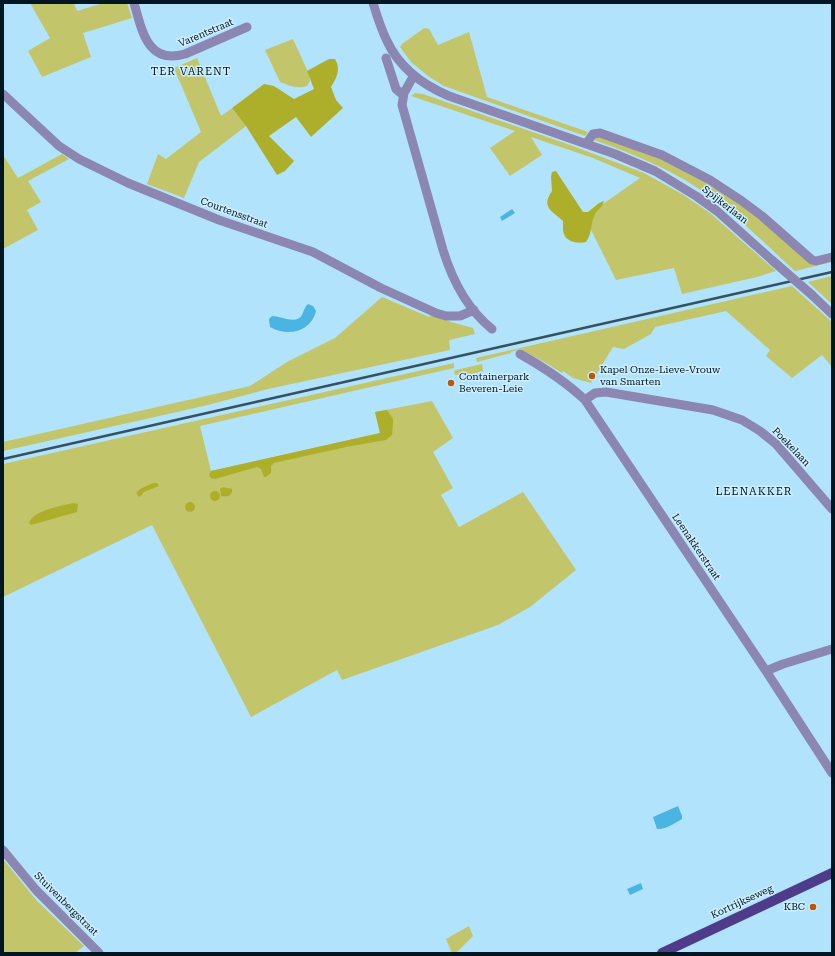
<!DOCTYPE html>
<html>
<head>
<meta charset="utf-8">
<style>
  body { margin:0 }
  #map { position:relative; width:835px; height:956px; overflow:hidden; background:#b2e3fd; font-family:"Roboto Serif",serif }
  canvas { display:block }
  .frame { position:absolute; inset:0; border:4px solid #001622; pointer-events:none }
</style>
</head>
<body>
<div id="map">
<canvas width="835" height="956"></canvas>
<div class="frame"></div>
</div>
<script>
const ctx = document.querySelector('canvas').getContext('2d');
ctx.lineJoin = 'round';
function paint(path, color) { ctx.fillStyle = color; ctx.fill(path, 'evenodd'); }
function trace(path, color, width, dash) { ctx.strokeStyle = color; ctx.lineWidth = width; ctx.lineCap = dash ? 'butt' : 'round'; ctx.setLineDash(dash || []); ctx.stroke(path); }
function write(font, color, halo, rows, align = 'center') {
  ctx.font = font + ' "Roboto Serif",serif'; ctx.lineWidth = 3; ctx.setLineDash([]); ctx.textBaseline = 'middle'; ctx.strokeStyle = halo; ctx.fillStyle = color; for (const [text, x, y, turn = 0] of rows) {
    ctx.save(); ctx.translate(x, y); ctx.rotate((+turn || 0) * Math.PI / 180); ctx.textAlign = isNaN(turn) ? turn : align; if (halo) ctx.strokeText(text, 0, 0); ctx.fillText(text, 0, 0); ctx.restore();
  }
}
paint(new Path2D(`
  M30,3H74L77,11L103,3H127L132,18L83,33L91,57L42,77L28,51L50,38Z
  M424,28L429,29L438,45L469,32L487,97L588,132L585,136L444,86L428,76L411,62L400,47L402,44Z
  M293,39L308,72L310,81L307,86C297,89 290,86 280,82L265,50Z
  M197,58L221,116L232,108L246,126L199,162L184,198L147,184L158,154L166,159L201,132L174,68Z
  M415,93L423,94L573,146L644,173L682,194L710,213L776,271L757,277L682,294L674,268L616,280L586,220L593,211L640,178L593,158L531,137L542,155L510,176L490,148L515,131L411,96Z
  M595,136L655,154L741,203L810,263L832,258V262L795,271C764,243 734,212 699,189C666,167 631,153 594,140Z
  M62,154L69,159L28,181L41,202L27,210L38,230L3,249V155L18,178Z
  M832,276V304L808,282Z
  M792,286L832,322V367L822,355L792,378L766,356L770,350L726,311L655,327L651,334L624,349L613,347L591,383L573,378L563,371L562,373L546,363L520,349L511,352V353L477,362L476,358Z
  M382,297L429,317L431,314L451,322L473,328L475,334L449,340L450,350L268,389L208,405L3,451V442L250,386L287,362L335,338Z
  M454,363V368L200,426L211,471L380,433L375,412L432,401L453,438L433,452L453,488L441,495L459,527L523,492L576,570L530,607L498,625L342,680L337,670L251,717L152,525L3,597V464Z
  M482,364L483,371L472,374L455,375L454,371L456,370Z
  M3,859L37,901L84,946L75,953H3Z
  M469,926L473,936L456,953H452L446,939Z`), '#c2c569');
paint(new Path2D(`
  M329,59H335C341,69 337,77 331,87L336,100L343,108L311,137L296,117L269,136L294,161L285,171L277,175L246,126L232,108L264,84L274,86L294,99L314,89L307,71Z
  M556,171L583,212H588L599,203L604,201C603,207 598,209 595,214C590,223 593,232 586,242C577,244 564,242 563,230C563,227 563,224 563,221C551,210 541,207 552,191L551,177L552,172Z
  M387,410L393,419V425L392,435L386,440L346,447L274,463L271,466V473L266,477H264L261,469L257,467L215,479L211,478L209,475L211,471L380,433L375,412Z
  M153,483H157L159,486L144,492L141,496L139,497L136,493L140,489Z
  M223,487L232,489C233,496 227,497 221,496L220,489Z
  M210 496a5 5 0 1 1 10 0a5 5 0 1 1-10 0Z
  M185 507a5 5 0 1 1 10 0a5 5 0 1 1-10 0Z
  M73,503L78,504L77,512L31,525L29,523C33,510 62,506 73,503Z`), '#adaf2b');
paint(new Path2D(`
  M512,209L515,213L502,221L500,217Z
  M308,304L313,306L316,311C311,332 288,337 270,327L269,319L272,316C281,316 296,325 302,315C304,311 304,308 308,304Z
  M678,806L682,816V819C675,823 665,830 657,829L653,817Z
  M641,883L643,889L630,895L627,889Z`), '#4ab4e2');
trace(new Path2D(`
  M134,3C142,30 147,65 185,54L247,27
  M373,3C377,16 381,29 387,41C399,67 423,85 449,96L615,154L655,171L696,196L717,211L773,261
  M386,58L396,89L403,95
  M414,75L404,93L402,105L443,250C452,279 467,309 492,329
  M3,94L59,146L79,159L128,183L219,220L313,252L381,288L436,313L446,316H460L474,310
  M586,144L593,134L600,133L662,155L710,180L742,201L762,216L812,260L816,261L832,257
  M812,295L832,314
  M520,354C543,367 565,381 585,400L766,671L832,773
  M585,400L595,393L606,392L713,410L742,420L760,431L776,444L832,509
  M766,671L783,664L832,649
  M3,850L36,890L99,953`), '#8b86b2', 9);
trace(new Path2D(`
  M662,953L832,873`), '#4e3c8a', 10);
trace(new Path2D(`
  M3,459L832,272`), '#345262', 2.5);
trace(new Path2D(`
  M773,261L812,295`), '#8b86b2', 9);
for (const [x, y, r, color] of [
  [592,376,4,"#b7580e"],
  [451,383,4,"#b7580e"],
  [813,907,4,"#b7580e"]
]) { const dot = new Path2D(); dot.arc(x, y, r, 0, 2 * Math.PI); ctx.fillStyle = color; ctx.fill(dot); trace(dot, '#cdeeff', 1.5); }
write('10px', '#001622', '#cdeeff', [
  ["Varentstraat",206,33,-23],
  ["Spijkerlaan",725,205,38],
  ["Courtensstraat",234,213,20],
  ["Poekelaan",791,447,46],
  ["Leenakkerstraat",696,547,56],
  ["Kortrijkseweg",742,902,-25],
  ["Stuivenbergstraat",66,904,45]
]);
write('10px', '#001622', '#cdeeff', [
  ["Kapel Onze-Lieve-Vrouw",600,370],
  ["van Smarten",600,382],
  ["Containerpark",459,377],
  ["Beveren-Leie",459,389],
  ["KBC",805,907,"right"]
], 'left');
ctx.letterSpacing = '1px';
write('11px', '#001622', '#cdeeff', [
  ["TER VARENT",191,72],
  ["LEENAKKER",754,492]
]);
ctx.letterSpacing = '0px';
</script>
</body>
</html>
